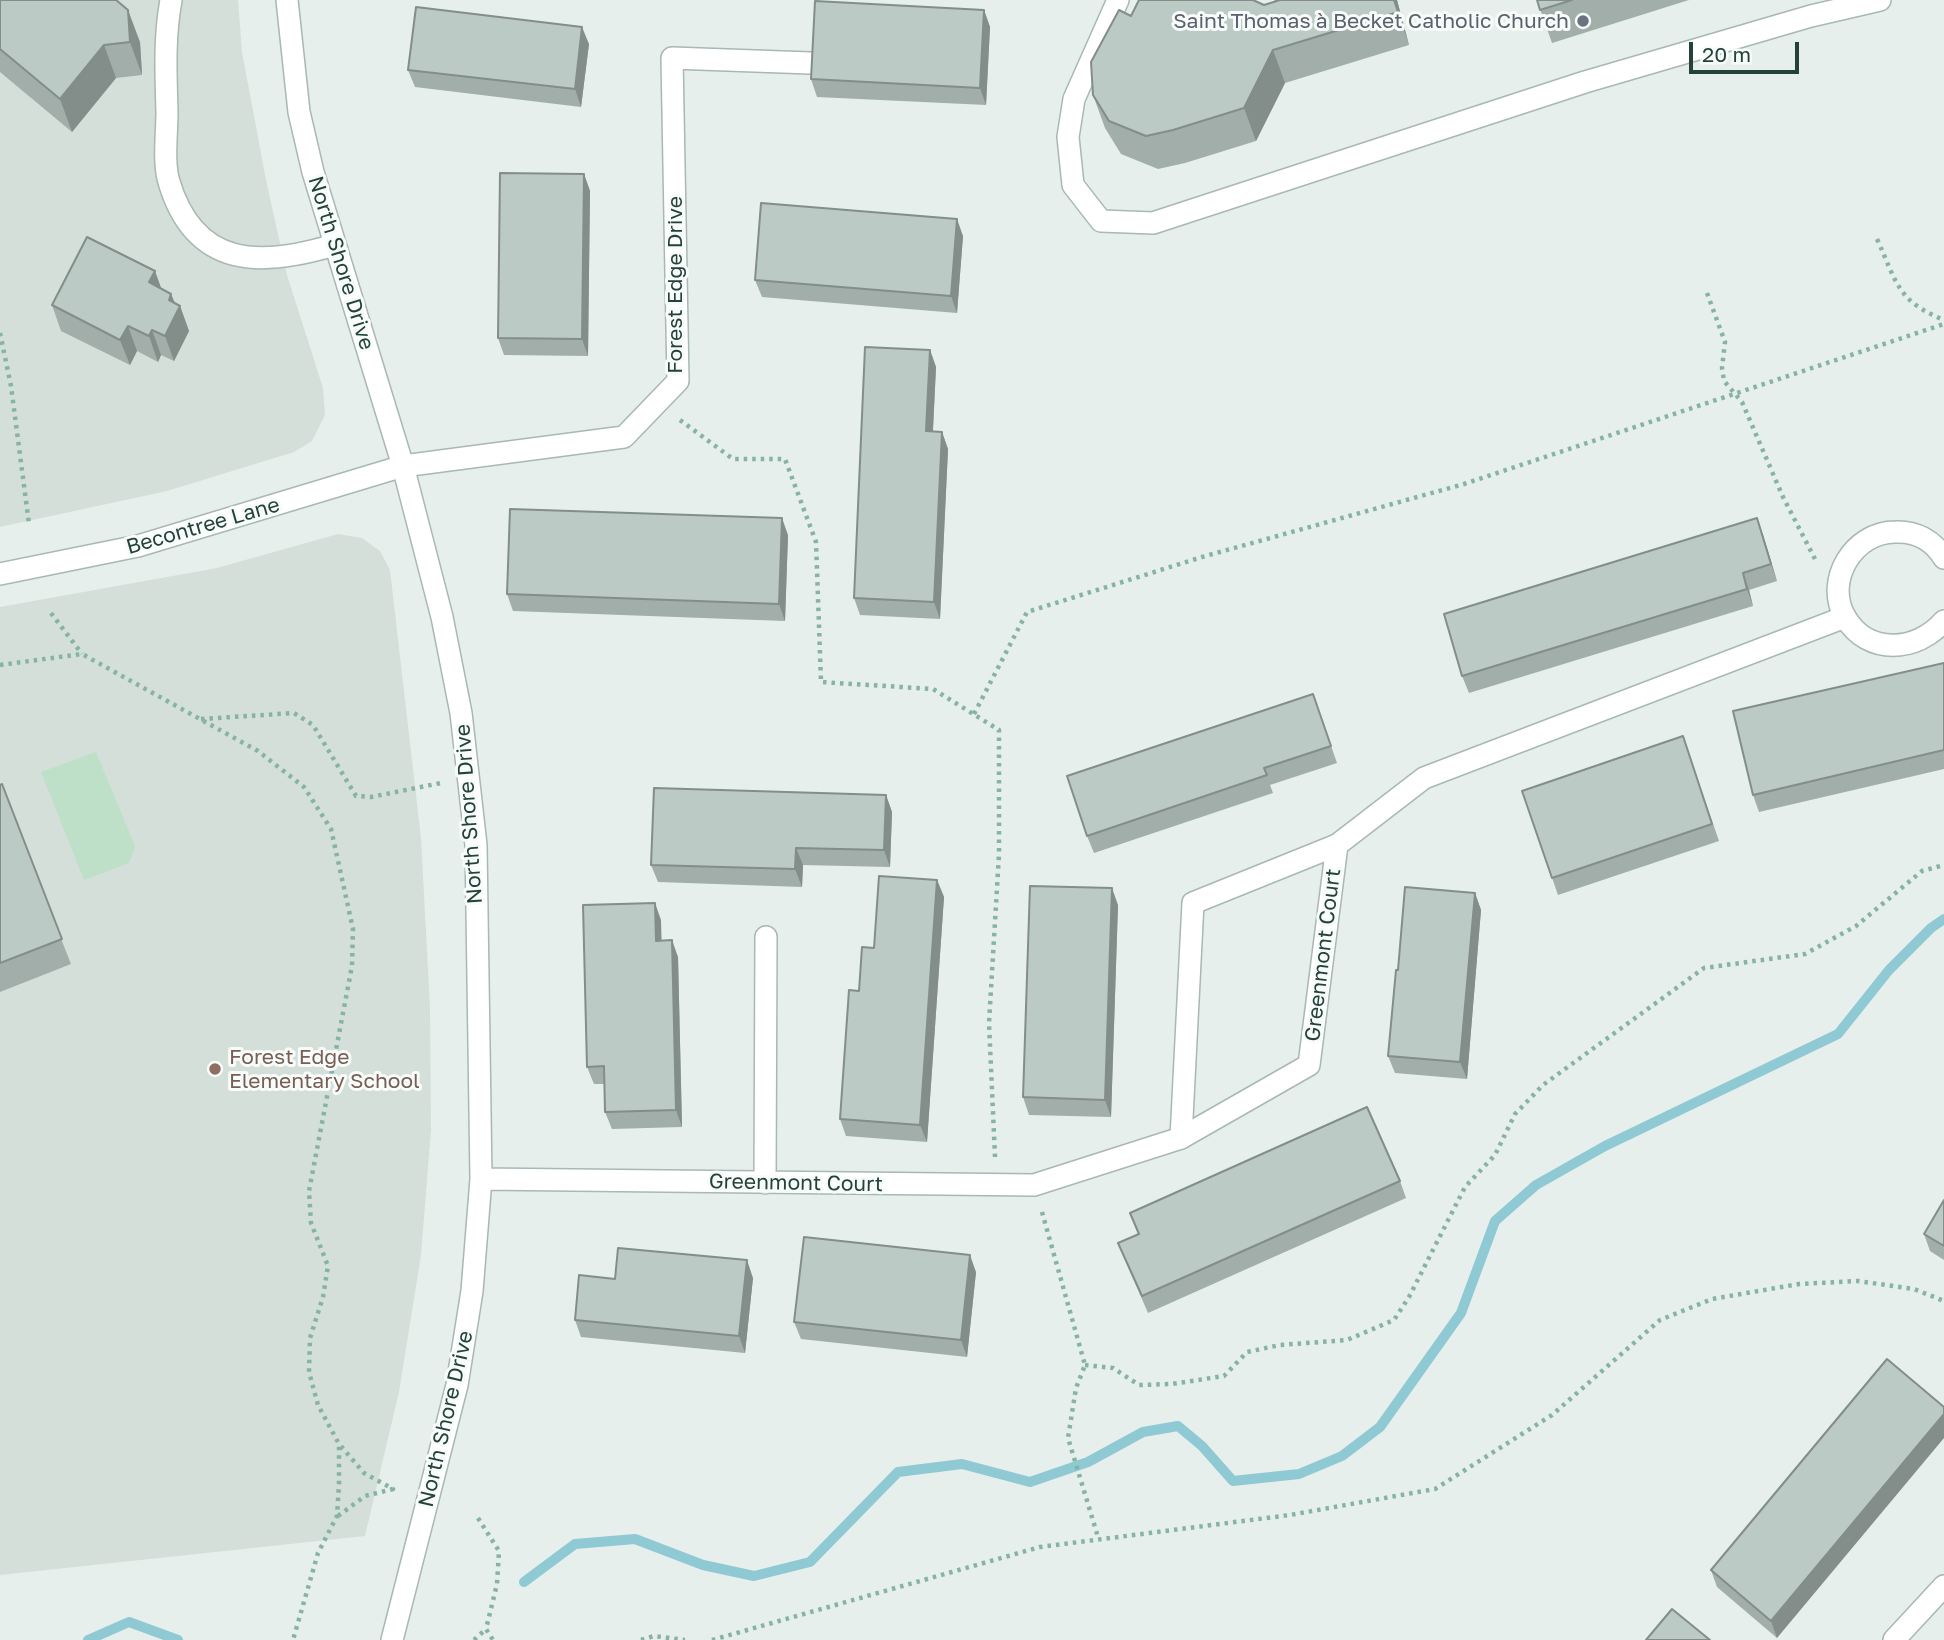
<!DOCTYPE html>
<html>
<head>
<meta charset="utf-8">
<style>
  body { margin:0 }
  #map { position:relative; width:1944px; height:1640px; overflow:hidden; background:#e6efeb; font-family:"Golos Text",sans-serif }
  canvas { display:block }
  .scale { position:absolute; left:1689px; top:42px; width:110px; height:32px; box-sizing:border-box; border:4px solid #24423a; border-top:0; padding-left:9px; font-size:21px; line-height:24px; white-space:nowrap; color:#24423a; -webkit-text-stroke:5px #f7fbf9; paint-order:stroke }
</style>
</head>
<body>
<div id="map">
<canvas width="1944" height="1640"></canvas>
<div class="scale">20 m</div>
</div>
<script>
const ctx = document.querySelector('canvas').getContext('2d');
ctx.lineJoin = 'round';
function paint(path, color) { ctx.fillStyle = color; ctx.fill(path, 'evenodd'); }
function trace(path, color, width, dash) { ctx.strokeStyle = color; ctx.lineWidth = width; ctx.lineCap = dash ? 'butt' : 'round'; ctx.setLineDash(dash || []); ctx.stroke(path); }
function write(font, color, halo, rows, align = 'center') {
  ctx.font = font + ' "Golos Text",sans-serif'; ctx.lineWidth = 6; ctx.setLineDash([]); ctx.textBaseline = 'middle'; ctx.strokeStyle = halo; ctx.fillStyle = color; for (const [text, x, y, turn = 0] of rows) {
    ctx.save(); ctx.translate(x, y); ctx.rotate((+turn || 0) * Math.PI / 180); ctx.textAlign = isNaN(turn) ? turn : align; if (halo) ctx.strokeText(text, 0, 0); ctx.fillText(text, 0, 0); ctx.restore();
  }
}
paint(new Path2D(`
  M0,0H238L242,52L266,180L287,275L323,388L325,415L312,441L294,452L167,491L0,527Z
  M338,534L362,538L380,551L390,570L421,838L430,1008L431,1130L421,1255L399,1392L365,1536L0,1575V607L217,568Z`), '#d4dfda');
paint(new Path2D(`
  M96,752L135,846L129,863L84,880L41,772Z`), '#bfe0c8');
trace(new Path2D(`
  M524,1582L575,1544L635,1539L703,1565L754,1576L810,1562L898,1472L962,1464L1030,1482L1088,1462L1143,1432L1178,1426L1202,1446L1233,1481L1299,1474L1342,1456L1380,1427L1461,1313L1495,1221L1536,1185L1605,1146L1838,1034L1889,970L1931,928L1944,919
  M88,1640L129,1622L178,1640`), '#8ec9d4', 10);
const lane = new Path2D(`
  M171,0C164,38 166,74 167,112C167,134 163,162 169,182C195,269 261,267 334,245
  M1118,0L1074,99L1068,137L1073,185L1101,221L1153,223L1585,82L1811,16L1880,0
  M1944,558C1933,540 1915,531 1895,532C1854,532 1824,580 1845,617C1868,656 1917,652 1944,621
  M1181,1138L1193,903L1337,845`);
const street = new Path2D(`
  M287,0L299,112L313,172L403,466L442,617L461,713L476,845L481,1179L472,1291L457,1385L392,1640
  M0,574L138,546L403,466L624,437L678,381L672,58L810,63
  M481,1179L1034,1185L1181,1138L1309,1065L1337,845L1424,778L1845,617
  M765,1183L766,937
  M1894,1640L1944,1586`);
trace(lane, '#a8b8b2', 24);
trace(street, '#a8b8b2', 24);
trace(new Path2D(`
  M1877,239C1897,283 1897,301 1944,320
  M1707,293L1725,342L1722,368L1724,381L1742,402L1783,497L1815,559
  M0,333L11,386L29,524
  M680,420L733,459H785L816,542L821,682L933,689L999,730V854L989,1023L995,1157
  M51,613L82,654
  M0,665L82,654L258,751L304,787L331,829L353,929L352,966L309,1191L311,1223L328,1266L323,1297L310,1338L309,1372L318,1405L339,1444V1484L337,1516L318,1553L293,1640
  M974,714L1027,612L1202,557L1464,484L1944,324
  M201,719L294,713L313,725L356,796L371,797L441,783
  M1042,1212L1085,1365L1076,1388L1068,1438L1098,1537
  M1085,1365L1113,1368L1139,1385L1172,1384L1224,1376L1247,1352L1280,1345L1347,1340L1394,1320L1409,1297L1465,1187L1495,1155L1515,1114L1543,1085L1704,968L1805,954L1856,926L1922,871L1944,865
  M338,1516L365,1496L393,1489L364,1473L339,1444
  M478,1518L499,1551L497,1584L486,1629L493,1640
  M474,1640L486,1629
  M641,1640L654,1636L685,1640
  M712,1640L1040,1547L1290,1515L1435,1489L1552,1415L1660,1320L1712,1299L1799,1284L1858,1281L1914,1289L1944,1301`), '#86b3a5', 4.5, [3.5, 5]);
trace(lane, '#fff', 21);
trace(street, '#fff', 21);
paint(new Path2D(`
  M0,0L140,42L142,75L116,78L72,132L0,72Z
  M1274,0H1397L1409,45L1285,83L1256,141L1185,163L1158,169L1121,154L1105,128L1093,95L1131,16L1264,5L1275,2Z
  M1537,0H1689L1552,43Z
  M984,10L990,27L986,105L817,97L811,79Z
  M589,44L581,107L415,87L408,70Z
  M584,174L590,191L588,356L504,355L498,338Z
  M963,236L957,313L762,297L755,280Z
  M155,271L161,289L171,294L175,303L180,306L189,331L174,361L161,355L158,362L137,351L130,365L61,331L52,305Z
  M930,350L936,367L933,431L942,432L948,449L940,619L860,615L854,598Z
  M788,535L785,621L513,611L507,594Z
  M1763,535L1777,581L1749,590L1753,606L1469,693L1462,676Z
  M1944,663V769L1759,812L1753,795Z
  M1313,694L1337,763L1270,785L1273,793L1094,853L1087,836Z
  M1683,736L1719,841L1558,895L1522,791Z
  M0,785L71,964L0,992Z
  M886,795L892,812L890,867L803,865L802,887L658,882L651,865Z
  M937,880L944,897L927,1142L846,1136L840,1119L859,991Z
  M1475,893L1481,910L1467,1079L1395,1073L1388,1056Z
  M1118,905L1111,1117L1029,1115L1023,1097Z
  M661,920V941L678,957L682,1127L612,1129L605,1112V1084H594L587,1067Z
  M1400,1181L1406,1198L1148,1313L1125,1260L1118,1243L1138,1234L1130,1213Z
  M1944,1200V1260L1930,1251L1924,1234Z
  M976,1272L967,1357L801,1339L794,1322Z
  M753,1278L745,1353L581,1337L575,1320L615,1279Z
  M1887,1359L1777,1638L1717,1587L1711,1570Z`), '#a1aea9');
paint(new Path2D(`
  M1394,0H1397L1409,45Z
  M128,10L140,42L142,75L130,42Z
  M984,10L990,27L986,105L980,88Z
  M582,27L589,44L581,107L575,89Z
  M104,45L116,78L72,132L60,99Z
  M1273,50L1285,83L1256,141L1244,108Z
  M584,174L590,191L588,356L582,339Z
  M957,219L963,236L957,313L951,296Z
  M155,271L164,296L149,282Z
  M171,294L178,311L180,306L189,331L174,361L165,336L169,300Z
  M128,326L137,351L130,365L120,340Z
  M152,330L161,355L158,362L149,336Z
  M930,350L936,367L932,448L926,431Z
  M942,432L948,449L940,619L934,602Z
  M782,518L788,535L785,621L779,604Z
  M1757,518L1763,535L1777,581L1771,564Z
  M1743,573L1749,590L1753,606L1747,589Z
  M886,795L892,812L890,867L884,850Z
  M796,848L803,865L802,887L795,869Z
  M937,880L944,897L927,1142L920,1125Z
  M1112,888L1118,905L1111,1117L1105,1100Z
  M1475,893L1481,910L1467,1079L1460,1062Z
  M655,903L661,920L662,958L656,941Z
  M672,940L678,957L682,1127L676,1110Z
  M970,1255L976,1272L967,1357L961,1340Z
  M747,1260L753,1278L745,1353L739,1336Z
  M1944,1414V1438L1777,1638L1771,1621Z`), '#838d89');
const building = new Path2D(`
  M0,0H116L128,10L130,42L104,45L60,99L0,49Z
  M1139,0H1253L1264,5L1280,0H1394L1398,12L1273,50L1244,108L1173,130L1146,136L1109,121L1093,95L1091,62L1119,10L1131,16Z
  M1537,0H1572L1540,10Z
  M815,1L984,10L980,88L811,79Z
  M416,7L582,27L575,89L408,70Z
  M500,173L584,174L582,339L498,338Z
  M761,203L957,219L951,296L755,280Z
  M87,237L155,271L149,282L171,294L169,300L180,306L165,336L152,330L149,336L128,326L120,340L52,305Z
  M865,347L930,350L926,431L942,432L934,602L854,598Z
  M510,509L782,518L779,604L507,594Z
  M1757,518L1771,564L1743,573L1747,589L1462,676L1444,614Z
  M1944,663V750L1753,795L1733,711Z
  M1313,694L1331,746L1264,768L1267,775L1087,836L1067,776Z
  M1683,736L1712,824L1552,878L1522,791Z
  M2,784L62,939L0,963V785Z
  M654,788L886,795L884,850L796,848L795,869L651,865Z
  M879,876L937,880L920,1125L840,1119L849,990L859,991L862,947L874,948Z
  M1030,886L1112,888L1105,1100L1023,1097Z
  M1405,887L1475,893L1460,1062L1388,1056L1396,970H1398Z
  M655,903L656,941L672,940L676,1110L605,1112L604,1066L587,1067L583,905Z
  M1367,1107L1400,1181L1142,1296L1118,1243L1139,1234L1130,1213Z
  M1944,1200V1246L1924,1234Z
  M804,1237L970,1255L961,1340L794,1322Z
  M618,1248L747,1260L739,1336L575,1320L579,1275L615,1279Z
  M1887,1359L1944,1407V1414L1771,1621L1711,1570Z
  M1672,1609L1710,1640H1646Z`);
paint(building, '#bbcac4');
trace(building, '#838d89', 2);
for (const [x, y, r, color] of [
  [1583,21,7,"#6b7280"],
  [215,1069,7,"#8d6e63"]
]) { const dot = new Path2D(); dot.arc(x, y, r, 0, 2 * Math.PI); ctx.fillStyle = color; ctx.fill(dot); trace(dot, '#f7fbf9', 2.5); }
write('21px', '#5b616d', '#f7fbf9', [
  ["Saint Thomas à Becket Catholic Church",1569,21]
], 'right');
write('21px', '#24423a', '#f7fbf9', [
  ["North Shore Drive",341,263,73],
  ["Forest Edge Drive",675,285,-90],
  ["Becontree Lane",203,526,-16],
  ["North Shore Drive",469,814,-94],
  ["Greenmont Court",1323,955,-83],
  ["Greenmont Court",796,1183,1],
  ["North Shore Drive",446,1419,-77]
]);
write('21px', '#785e54', '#f7fbf9', [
  ["Forest Edge",229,1057],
  ["Elementary School",229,1081]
], 'left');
</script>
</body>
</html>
